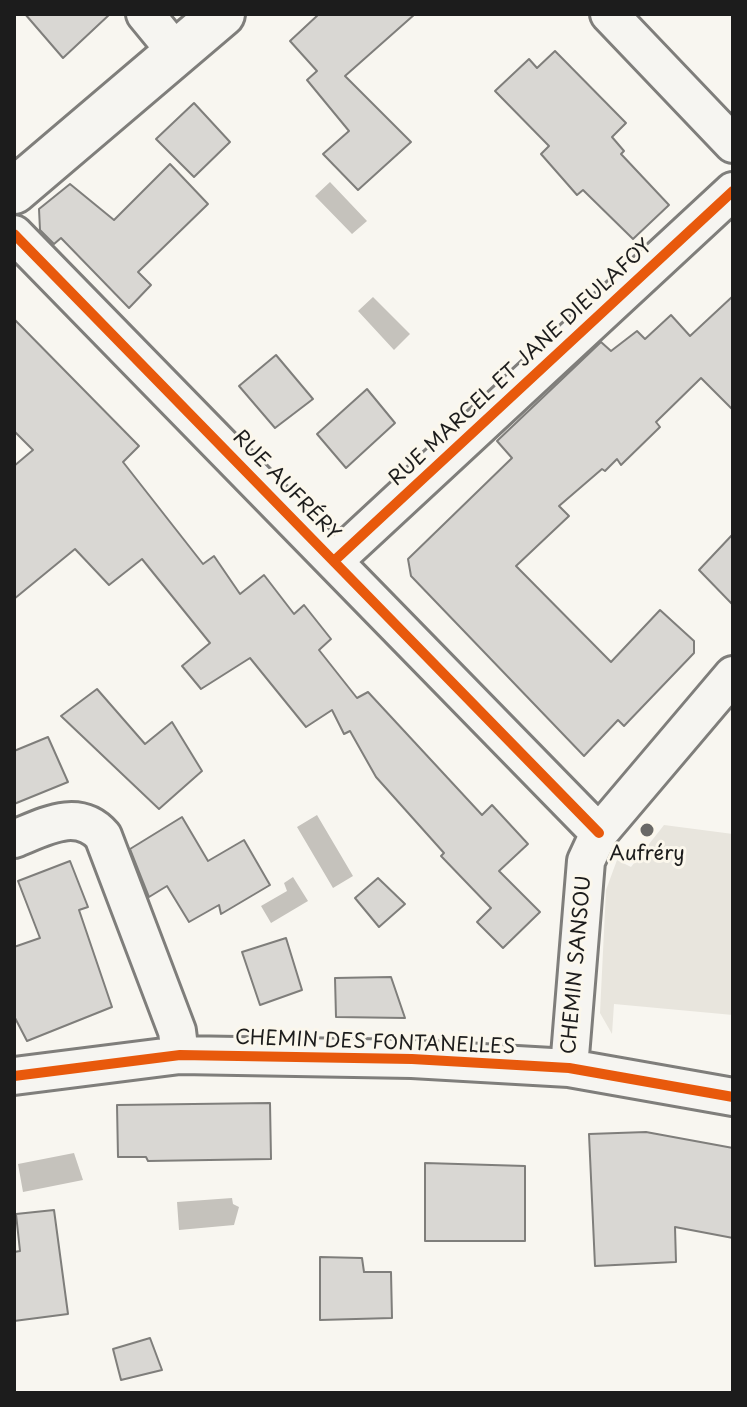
<!DOCTYPE html>
<html>
<head>
<meta charset="utf-8">
<style>
  body { margin:0 }
  #map { position:relative; width:747px; height:1407px; overflow:hidden; background:#f8f6f0; font-family:"Playpen Sans",sans-serif }
  canvas { display:block }
  .frame { position:absolute; inset:0; border:16px solid #1c1c1c; pointer-events:none }
</style>
</head>
<body>
<div id="map">
<canvas width="747" height="1407"></canvas>
<div class="frame"></div>
</div>
<script>
const ctx = document.querySelector('canvas').getContext('2d');
ctx.lineJoin = 'round';
function paint(path, color) { ctx.fillStyle = color; ctx.fill(path, 'evenodd'); }
function trace(path, color, width, dash) { ctx.strokeStyle = color; ctx.lineWidth = width; ctx.lineCap = dash ? 'butt' : 'round'; ctx.setLineDash(dash || []); ctx.stroke(path); }
function write(font, color, halo, rows, align = 'center') {
  ctx.font = font + ' "Playpen Sans",sans-serif'; ctx.lineWidth = 6; ctx.setLineDash([]); ctx.textBaseline = 'middle'; ctx.strokeStyle = halo; ctx.fillStyle = color; for (const [text, x, y, turn = 0] of rows) {
    ctx.save(); ctx.translate(x, y); ctx.rotate((+turn || 0) * Math.PI / 180); ctx.textAlign = isNaN(turn) ? turn : align; if (halo) ctx.strokeText(text, 0, 0); ctx.fillText(text, 0, 0); ctx.restore();
  }
}
paint(new Path2D(`
  M664,825L733,834V1015L614,1004L612,1034L600,1013L606,890L617,860L631,867Z`), '#e8e5dd');
paint(new Path2D(`
  M330,182L367,221L352,234L315,196Z
  M373,297L410,334L394,350L358,311Z
  M317,815L353,876L333,888L297,827Z
  M293,877L308,901L271,923L261,906L287,891L284,883Z
  M74,1153L83,1180L23,1192L18,1164Z
  M232,1198L233,1204L239,1207L234,1225L179,1230L177,1202Z`), '#c5c2bc');
const building = new Path2D(`
  M25,14H110L63,58Z
  M319,14H415L345,76L411,142L358,190L323,154L349,131L307,80L317,71L290,41Z
  M555,51L626,123L612,137L624,151L621,154L669,205L633,239L583,190L577,195L541,154L549,146L495,91L529,59L537,68Z
  M194,103L230,142L194,177L156,139Z
  M170,164L208,204L138,272L151,285L129,308L61,238L54,244L40,230L39,209L70,184L114,220Z
  M733,296V410L701,378L656,422L660,427L621,465L617,459L605,471L602,469L559,506L569,516L516,566L611,662L660,610L694,641V653L624,726L618,720L584,756L411,576L408,559L512,458L497,441L601,342L611,351L637,331L645,339L671,315L690,336Z
  M14,319L139,446L123,462L203,564L214,556L240,594L264,575L294,614L304,605L331,639L319,650L357,698L368,692L482,815L492,805L528,844L499,871L540,912L503,948L477,922L491,908L441,856L444,853L376,777L350,731L344,734L332,710L306,727L250,658L201,689L182,666L210,643L142,559L109,585L75,549L14,599V466L33,450L14,431Z
  M276,355L313,399L275,428L239,386Z
  M367,389L395,423L346,468L317,434Z
  M733,534V605L699,570Z
  M97,689L145,744L172,722L202,771L159,809L61,716Z
  M48,737L68,782L14,804V751Z
  M182,817L208,861L244,840L270,885L221,914L219,905L189,922L167,886L149,897L130,849Z
  M70,861L88,907L79,910L112,1007L27,1041L14,1016V947L40,938L18,881Z
  M378,878L405,904L379,927L355,898Z
  M286,938L302,990L260,1005L242,952Z
  M391,977L405,1018L336,1017L335,978Z
  M270,1103L271,1159L148,1161L146,1157H118L117,1105Z
  M646,1132L733,1148V1238L675,1227L676,1262L595,1266L589,1134Z
  M425,1163L525,1166V1241H425Z
  M54,1210L68,1314L14,1321V1252L20,1251L16,1214Z
  M320,1257L362,1258L364,1272H391L392,1318L320,1320Z
  M150,1338L162,1370L121,1380L113,1349Z`);
paint(building, '#d9d7d3');
trace(building, '#7f7e7b', 2);
const minor = new Path2D(`
  M145,14L177,53
  M609,14L733,144
  M14,234L599,833
  M334,561L733,191
  M14,839C44,827 78,807 103,836L177,1031L180,1055
  M569,1068L586,861L599,833L733,675
  M14,1076L180,1055L412,1059L569,1068L733,1097`);
const secondary = new Path2D(`
  M14,191L222,14`);
trace(minor, '#7f7e7b', 42);
trace(secondary, '#7f7e7b', 50);
trace(minor, '#f6f5f1', 36);
trace(secondary, '#f6f5f1', 44);
trace(new Path2D(`
  M14,234L599,833
  M334,561L733,191
  M14,1076L180,1055L412,1059L569,1068L733,1097`), '#e8590c', 10);
for (const [x, y, r, color] of [
  [647,830,8,"#696866"]
]) { const dot = new Path2D(); dot.arc(x, y, r, 0, 2 * Math.PI); ctx.fillStyle = color; ctx.fill(dot); trace(dot, '#fbf7ec', 3); }
write('20px', '#1c1c1c', '#fbf7ec', [
  ["RUE MARCEL ET JANE DIEULAFOY",521,363,-43],
  ["RUE AUFRÉRY",286,486,46],
  ["CHEMIN SANSOU",577,965,-85],
  ["CHEMIN DES FONTANELLES",375,1043,2]
]);
write('20px', '#1c1c1c', '#fbf7ec', [
  ["Aufréry",647,854]
]);
</script>
</body>
</html>
